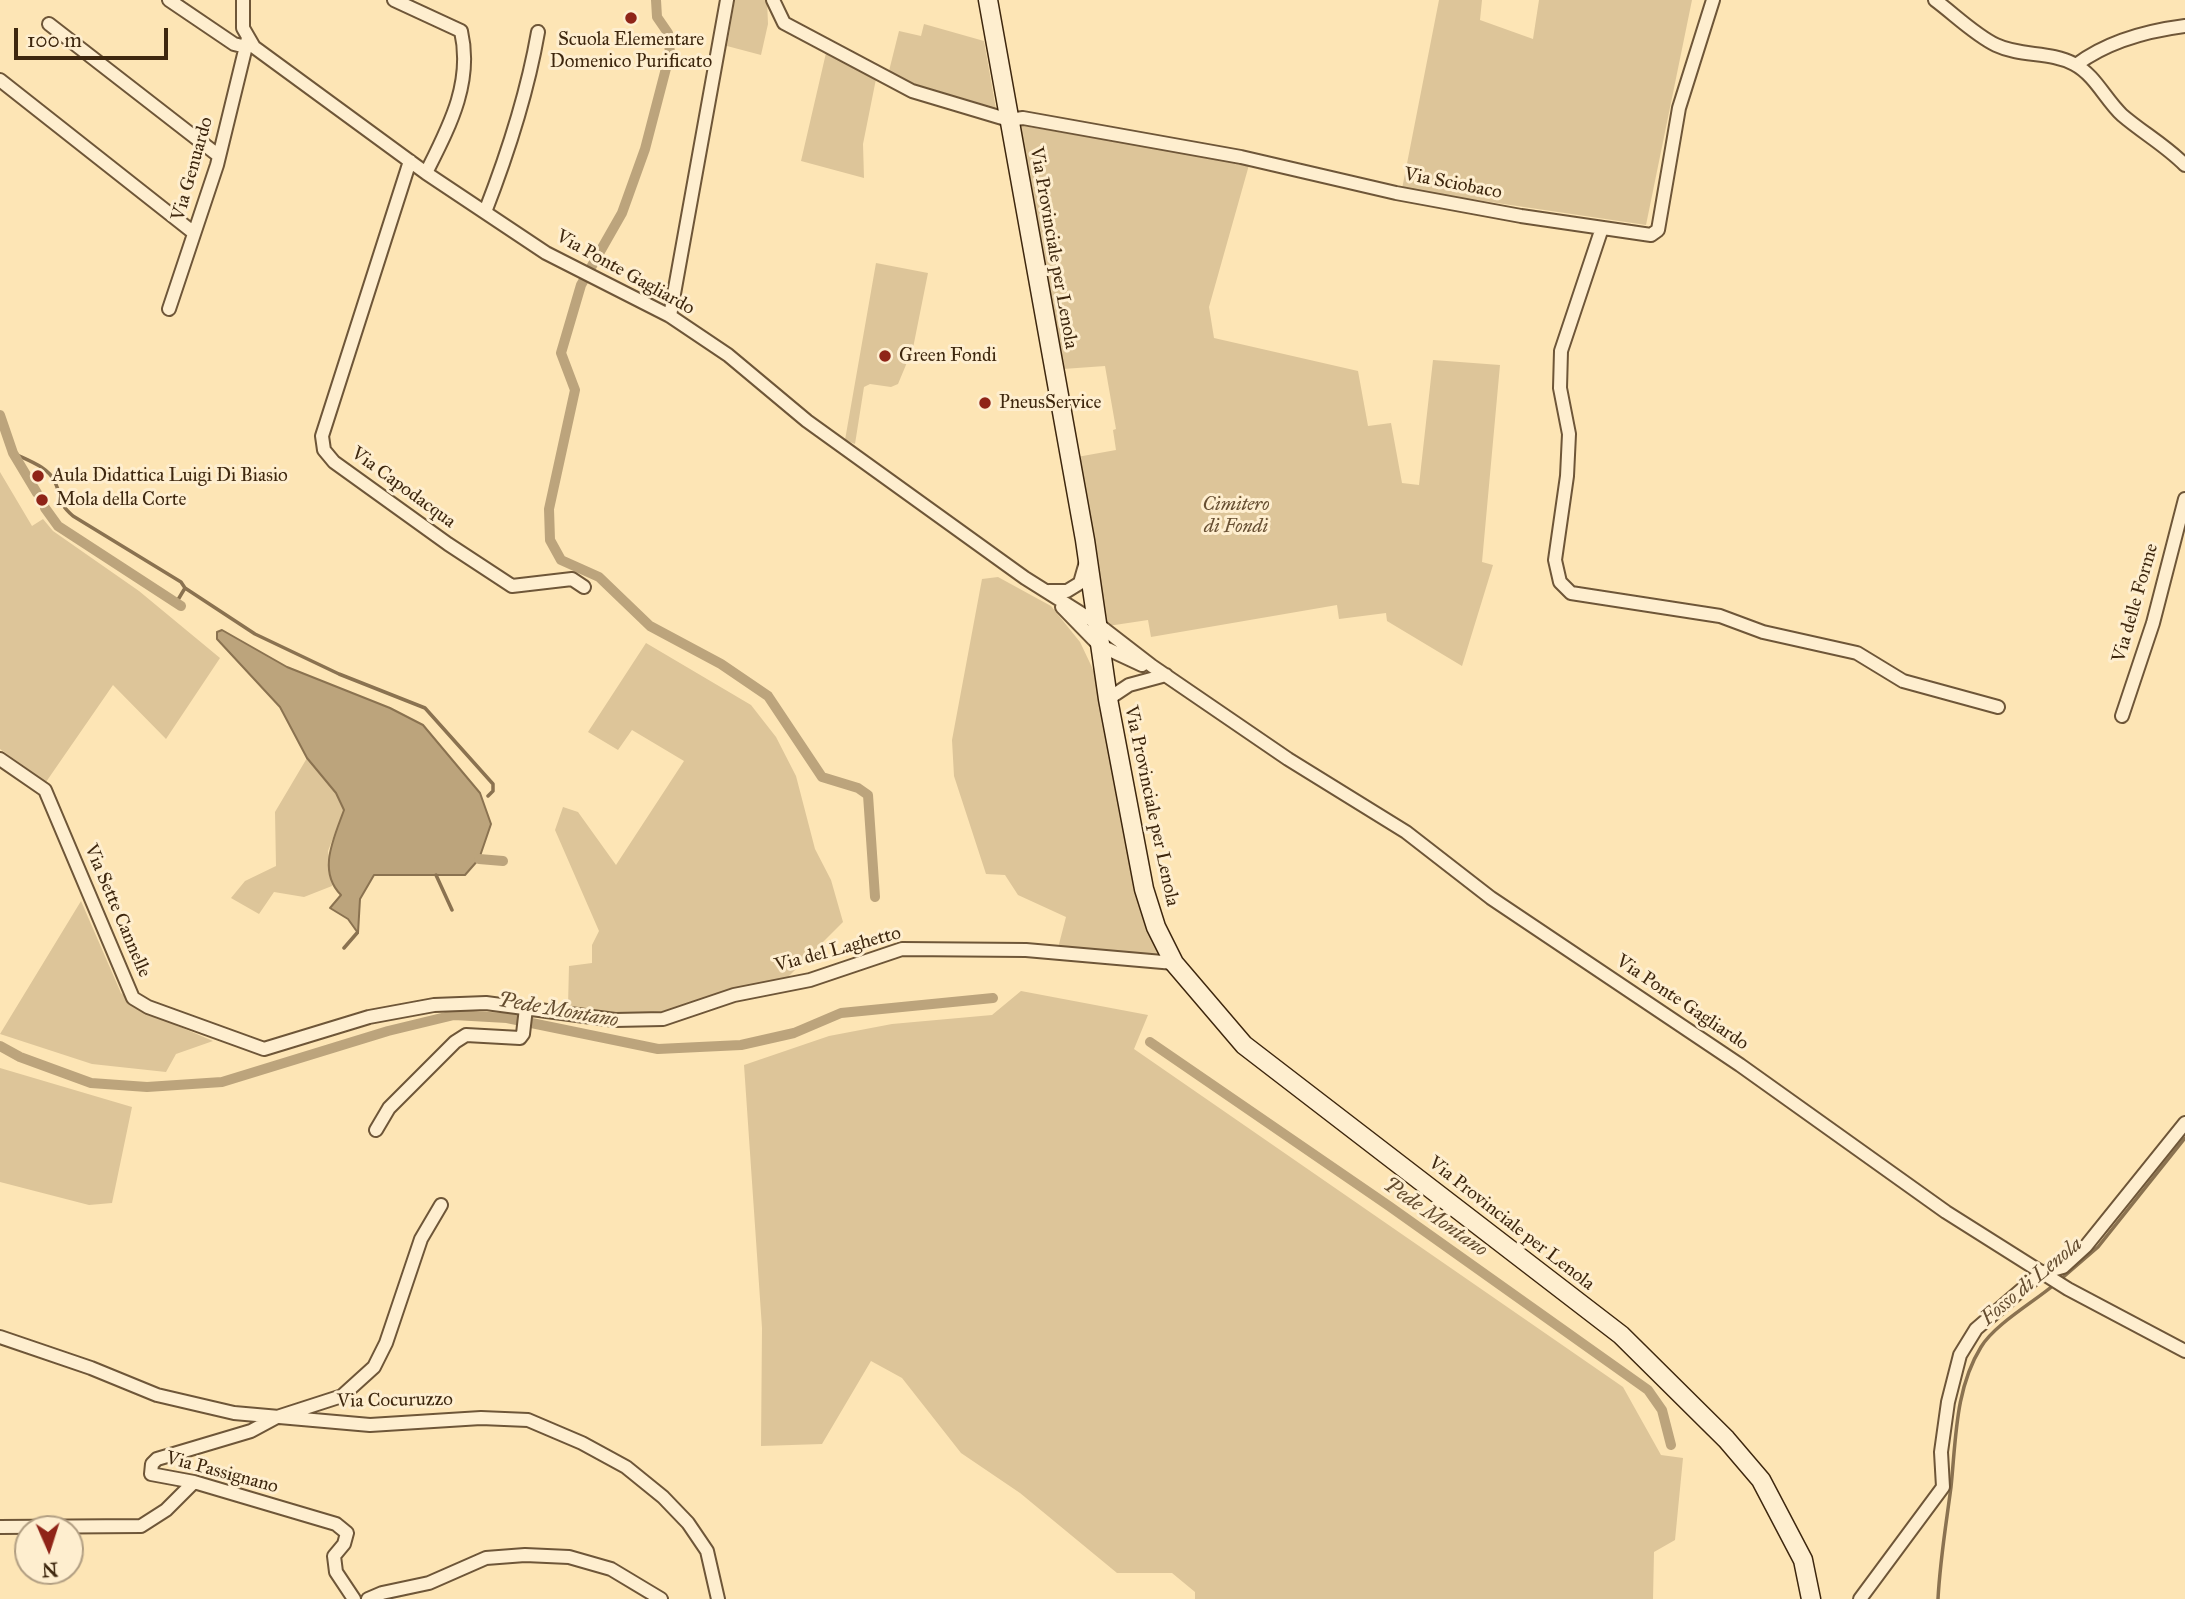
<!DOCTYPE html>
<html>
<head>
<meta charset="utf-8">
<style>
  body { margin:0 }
  #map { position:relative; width:2185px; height:1599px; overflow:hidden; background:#fde5b5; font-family:"IM FELL Great Primer",serif }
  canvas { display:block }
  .north { position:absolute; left:14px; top:1515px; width:70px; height:70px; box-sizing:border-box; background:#feeecf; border:2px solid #b19e82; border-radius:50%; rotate:177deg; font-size:19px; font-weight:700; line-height:28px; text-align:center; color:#3e270e }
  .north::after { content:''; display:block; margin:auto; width:24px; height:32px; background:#8f2418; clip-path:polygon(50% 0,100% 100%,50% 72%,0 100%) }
  .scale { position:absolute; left:14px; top:28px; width:154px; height:32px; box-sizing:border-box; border:4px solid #3e270e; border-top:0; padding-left:9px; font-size:21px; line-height:24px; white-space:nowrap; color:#3e270e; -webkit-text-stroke:5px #feeecf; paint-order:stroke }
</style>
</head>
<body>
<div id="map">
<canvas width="2185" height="1599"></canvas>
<div class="north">N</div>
<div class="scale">100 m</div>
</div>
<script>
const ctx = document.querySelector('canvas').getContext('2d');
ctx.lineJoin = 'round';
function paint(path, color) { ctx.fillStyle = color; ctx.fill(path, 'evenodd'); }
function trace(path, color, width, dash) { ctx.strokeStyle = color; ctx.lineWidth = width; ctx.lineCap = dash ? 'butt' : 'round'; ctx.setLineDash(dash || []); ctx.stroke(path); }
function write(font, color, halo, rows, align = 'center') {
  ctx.font = font + ' "IM FELL Great Primer",serif'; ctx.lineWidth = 6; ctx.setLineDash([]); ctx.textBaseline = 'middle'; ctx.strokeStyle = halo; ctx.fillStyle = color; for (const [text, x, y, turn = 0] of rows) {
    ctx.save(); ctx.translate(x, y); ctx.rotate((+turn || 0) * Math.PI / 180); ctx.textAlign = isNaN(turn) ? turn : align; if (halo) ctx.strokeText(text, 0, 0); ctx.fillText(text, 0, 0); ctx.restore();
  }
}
paint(new Path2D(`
  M735,0H767L768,24L761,55L727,46Z
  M1439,0H1482L1480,20L1533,39L1539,0H1692L1646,225L1402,189Z
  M924,24L984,41L996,109L914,87L889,71L899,31L921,36Z
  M826,53L876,79L863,144L864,178L801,161Z
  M1018,125L1249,165L1209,307L1214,338L1358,371L1368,426L1391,423L1402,483L1419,485L1433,360L1500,365L1482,562L1493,565L1462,666L1387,621L1386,613L1339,619L1337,605L1151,637L1148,620L1108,626L1077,457L1116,450L1113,430L1116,429L1105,366L1063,369Z
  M876,263L928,273L913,348L898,384L891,387L870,384L864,387L855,444L845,440Z
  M0,472L32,526L43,519L53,531L139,591L220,658L166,739L113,685L46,782L0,749Z
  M998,577L1051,606L1080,642L1099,682L1145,922L1159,954L1058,948L1066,917L1018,895L1005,875L986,874L954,776L952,740L982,579Z
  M646,643L751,705L776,737L796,776L815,849L831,880L843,922L787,978L663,1011L624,1015L568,1006L569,966L592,963V945L599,931L555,830L563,807L578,812L616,865L684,761L632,730L618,750L588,732Z
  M307,758L336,793L344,810L328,851L332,886L304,897L274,892L259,914L231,898L245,881L276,866L275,812Z
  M81,901L121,993L143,1011L213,1041L176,1054L166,1072L92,1064L0,1034Z
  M1021,991L1148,1015L1134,1049L1623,1387L1661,1455L1683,1458L1675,1540L1654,1552L1653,1599H1195V1592L1172,1573H1117L1020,1493L961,1453L902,1378L871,1361L822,1444L761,1446L762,1328L744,1065L829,1036L892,1024L992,1015Z
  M0,1068L132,1107L112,1203L89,1205L0,1182Z`), '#ddc599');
const water = new Path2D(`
  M222,630L287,667L390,708L423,725L480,793L491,824L479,859L465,875H374L360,899L358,933L348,919L330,908L341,895C317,871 334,838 344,810L336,793L307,758L280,707L217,639V632Z`);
paint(water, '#bca47c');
trace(water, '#8a7250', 2);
trace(new Path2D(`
  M13,453C27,460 49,467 55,482C63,499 56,501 73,516L181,582L185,588L176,603
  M185,588L255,634L339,674L425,708L493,784V791L488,796
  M436,875L452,910
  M344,948L357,933
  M2061,1279L2098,1247L2185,1138
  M1938,1599C1940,1560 1946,1525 1951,1487C1956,1440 1955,1389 1981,1347C1995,1324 2034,1302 2055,1284`), '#8a7250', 3.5);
trace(new Path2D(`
  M656,0L657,17L668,33L670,53L645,149L622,213L581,285L561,353L575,390L549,509L550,540L561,560L599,577L650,626L721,664L768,696L822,777L858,788L868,795L875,897
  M0,415L13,453L37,493
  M45,508L58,526L181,606
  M479,859L503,861
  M1150,1042L1389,1206L1648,1390L1662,1410L1671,1445
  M0,1046L20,1057L91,1083L147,1087L222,1082L388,1031L454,1015L507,1018L658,1049L741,1045L794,1033L841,1013L993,998`), '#bca47c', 10);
const street = new Path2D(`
  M169,0L234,44L246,47
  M243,0V28L254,47L426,173L546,253L670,316L728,355L807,421L1025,578L1095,622L1152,666L1288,759L1406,832L1491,898L1740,1065L1946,1212L2068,1289L2185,1351
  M394,0L461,31C473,83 449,127 426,173
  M773,0L784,23L912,91L1009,120L1023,118L1241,157L1396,193L1521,216L1651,235L1658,230L1679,108L1713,0
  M1935,0C1954,14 1975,35 1996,45C2021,57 2050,51 2074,64C2095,75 2105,99 2122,115C2143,133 2165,145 2185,165
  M49,24L219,156
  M2076,65C2108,41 2146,31 2185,26
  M0,80L194,233
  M410,161L322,436L324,450L334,462L448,544L512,586L572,579L584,587
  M485,212C508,153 527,95 538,32
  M1602,228L1561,351L1560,388L1569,434L1567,476L1555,560L1560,582L1571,593L1720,616L1763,632L1857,653L1903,681L1998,707
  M169,309L217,165L248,38
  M670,316L727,0
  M1049,591H1067L1080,583L1086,562
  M1062,607L1099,645L1142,665
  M1108,699L1129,685L1166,675
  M2122,716L2153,623L2185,499
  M0,759L45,790L133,998L148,1007L264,1049L369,1017L434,1005L486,1003L615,1020L663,1019L734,995L810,980L902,949L1026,950L1174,963
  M376,1130L389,1108L455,1042L466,1035L520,1038L523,1034L526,1008
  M0,1337L91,1368L157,1395L234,1413L370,1425L481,1418L528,1420L582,1443L626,1467L663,1497L688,1523L707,1551L718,1599
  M0,1527L141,1526L166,1510L194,1482
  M354,1599L336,1572L334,1556L344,1544L347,1533L336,1524L194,1482L151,1474L152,1464L157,1459L251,1431L277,1417L342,1396L374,1367L386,1343L421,1239L441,1205
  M368,1599L382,1593L429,1583L486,1558L525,1555L569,1557L611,1569L661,1599
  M1860,1599L1943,1487L1941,1452L1948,1402L1960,1355L1976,1329L2041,1273L2063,1267L2086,1246L2185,1123`);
const secondary = new Path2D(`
  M988,0L1085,540L1108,699L1144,889L1156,927L1174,963L1244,1045L1621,1335L1726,1439L1761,1480L1803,1560L1811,1599`);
trace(street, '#6e5638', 16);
trace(secondary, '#3e270e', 21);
trace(street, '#feeecf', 12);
trace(secondary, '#feeecf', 18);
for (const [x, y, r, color] of [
  [631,18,7,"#8f2418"],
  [885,356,7,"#8f2418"],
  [985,403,7,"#8f2418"],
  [38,476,7,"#8f2418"],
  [42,500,7,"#8f2418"]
]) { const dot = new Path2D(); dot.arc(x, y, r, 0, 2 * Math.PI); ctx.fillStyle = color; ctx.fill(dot); trace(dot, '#feeecf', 2.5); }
write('19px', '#3e270e', '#feeecf', [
  ["Scuola Elementare",631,40,"center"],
  ["Domenico Purificato",631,62,"center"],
  ["Green Fondi",899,356],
  ["PneusService",999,403],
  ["Aula Didattica Luigi Di Biasio",52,476],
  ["Mola della Corte",56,500]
], 'left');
write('19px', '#3e270e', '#feeecf', [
  ["Via Genuardo",193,169,-74],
  ["Via Sciobaco",1453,184,11],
  ["Via Provinciale per Lenola",1053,248,80],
  ["Via Ponte Gagliardo",625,273,29],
  ["Via Capodacqua",403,488,36],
  ["Via delle Forme",2136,603,-74],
  ["Via Provinciale per Lenola",1151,806,78],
  ["Via Sette Cannelle",117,911,67],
  ["Via del Laghetto",838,950,-15],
  ["Via Ponte Gagliardo",1682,1003,34],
  ["Via Provinciale per Lenola",1511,1224,38],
  ["Via Cocuruzzo",395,1401,-1],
  ["Via Passignano",222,1473,15]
]);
write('italic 19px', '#664e31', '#feeecf', [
  ["Cimitero",1236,505],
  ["di Fondi",1236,527]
]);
write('italic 21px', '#644c2f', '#feeecf', [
  ["Pede Montano",558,1011,10],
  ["Pede Montano",1435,1218,35],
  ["Fosso di Lenola",2032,1282,-40]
]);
</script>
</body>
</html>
